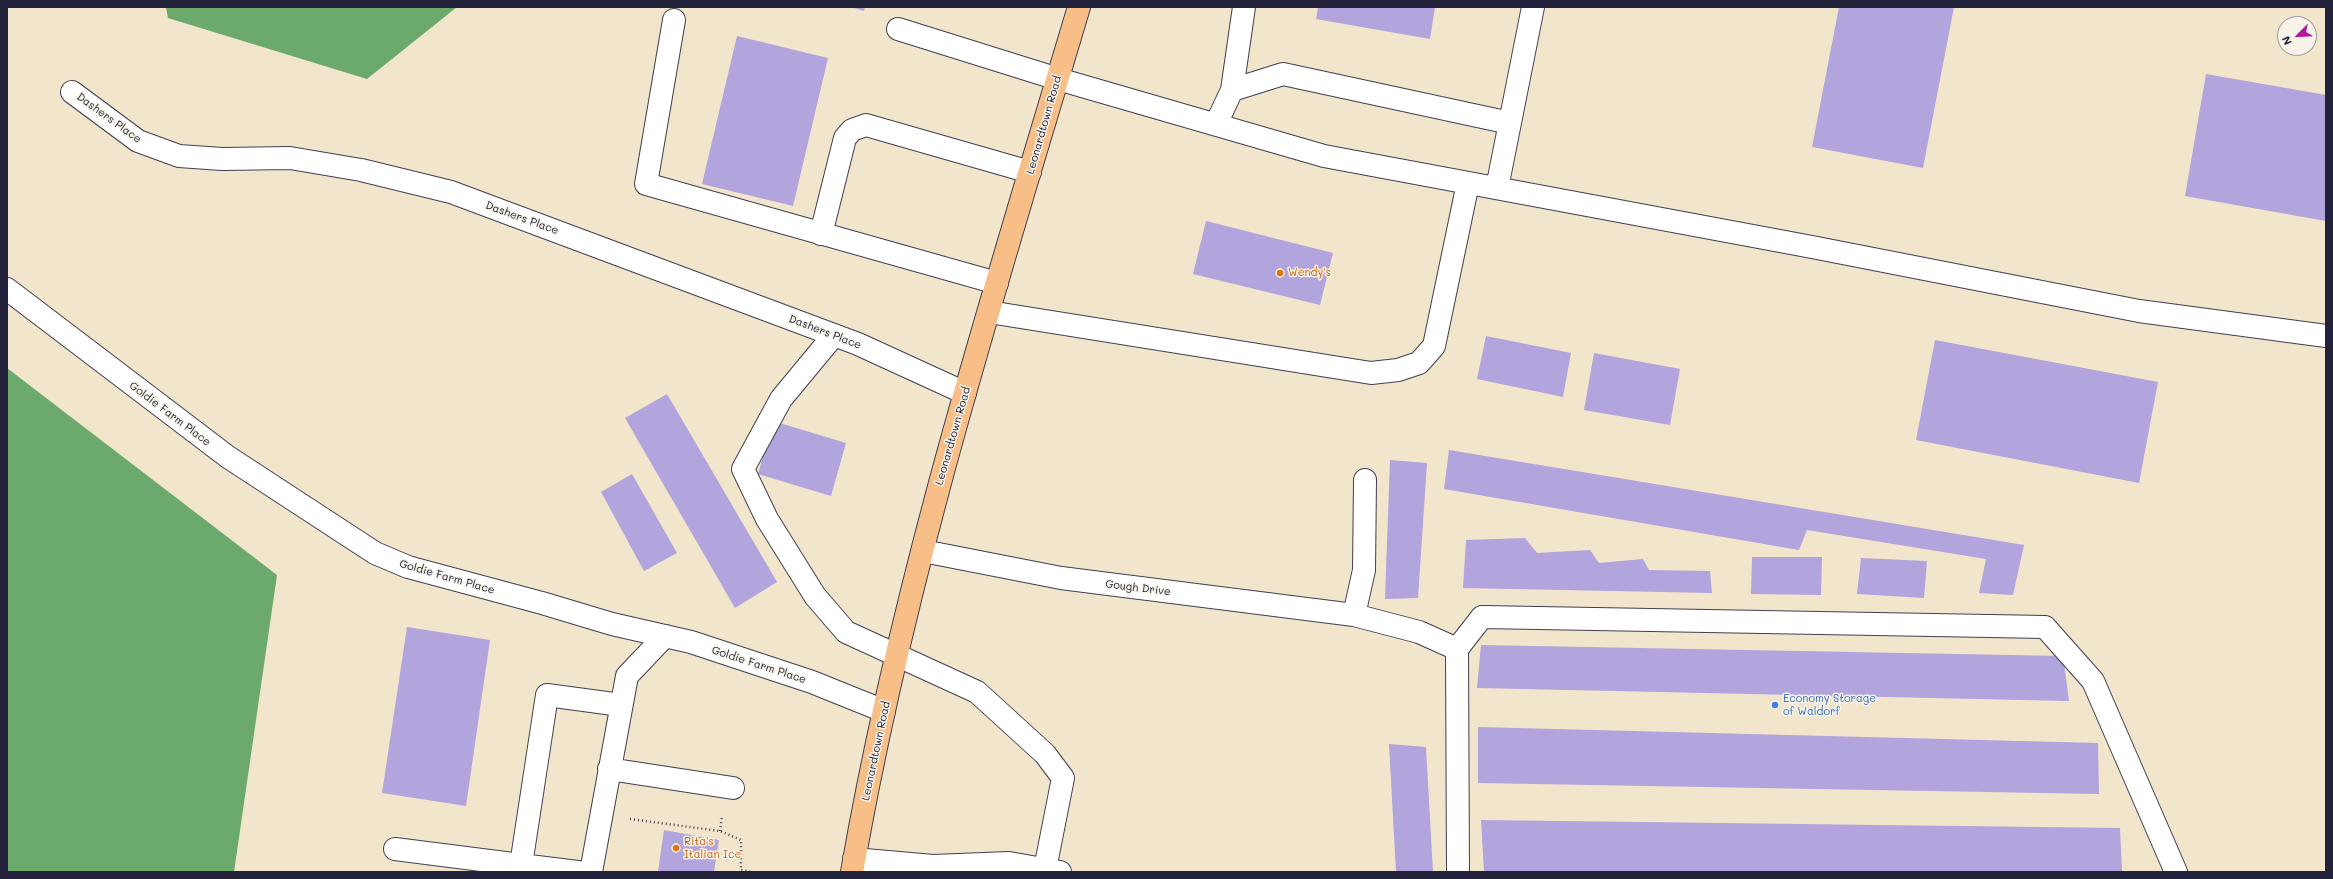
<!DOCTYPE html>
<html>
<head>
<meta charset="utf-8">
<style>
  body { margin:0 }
  #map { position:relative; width:2333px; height:879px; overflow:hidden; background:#f1e5cc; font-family:Mali,sans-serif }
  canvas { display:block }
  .frame { position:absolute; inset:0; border:8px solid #22223b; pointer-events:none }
  .north { position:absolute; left:2277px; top:16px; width:40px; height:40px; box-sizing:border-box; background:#f7f3e8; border:1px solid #a29fa3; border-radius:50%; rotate:246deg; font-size:11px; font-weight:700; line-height:16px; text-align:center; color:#22223b }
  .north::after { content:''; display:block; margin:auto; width:14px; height:18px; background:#b5179e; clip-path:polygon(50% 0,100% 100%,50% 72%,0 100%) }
</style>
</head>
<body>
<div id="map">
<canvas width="2333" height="879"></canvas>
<div class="frame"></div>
<div class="north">N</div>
</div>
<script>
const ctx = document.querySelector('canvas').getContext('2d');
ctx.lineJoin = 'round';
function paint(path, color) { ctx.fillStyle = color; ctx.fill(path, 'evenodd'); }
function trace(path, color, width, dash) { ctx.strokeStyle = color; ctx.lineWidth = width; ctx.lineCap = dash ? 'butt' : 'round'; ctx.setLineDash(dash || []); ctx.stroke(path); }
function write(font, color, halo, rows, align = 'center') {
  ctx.font = font + ' Mali,sans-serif'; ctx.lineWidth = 3; ctx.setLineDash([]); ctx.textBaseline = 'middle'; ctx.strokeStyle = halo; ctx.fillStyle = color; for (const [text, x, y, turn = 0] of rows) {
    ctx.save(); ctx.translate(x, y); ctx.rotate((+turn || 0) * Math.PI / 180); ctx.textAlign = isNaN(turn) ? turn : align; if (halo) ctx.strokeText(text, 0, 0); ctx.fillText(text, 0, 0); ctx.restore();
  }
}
paint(new Path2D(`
  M166,7H457L367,79L168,18Z
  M7,368L277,575L234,872H7Z`), '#6baa6c');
paint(new Path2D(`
  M851,7H865L864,11Z
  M1318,7H1435L1430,39L1316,19Z
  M1839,7H1954L1923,168L1812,147Z
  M737,36L828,58L793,206L702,184Z
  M2206,74L2326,95V221L2185,196Z
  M1206,221L1333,253L1320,305L1193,274Z
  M1486,336L1571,353L1563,397L1477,379Z
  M1935,340L2158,382L2139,483L1916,440Z
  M1594,353L1680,369L1670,425L1584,410Z
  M667,394L777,582L735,608L625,418Z
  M773,421L846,443L831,496L758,474Z
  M1449,450L2024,545L2013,595L1979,593L1986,559L1807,530L1799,550L1444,489Z
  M1390,460L1427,463L1418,598L1385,599Z
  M632,474L677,553L644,571L601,492Z
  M1525,538L1537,553L1590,550L1599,563L1643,559L1649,570L1710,571L1712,593L1463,588L1466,540Z
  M1752,557H1822L1821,595L1751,594Z
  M1861,558L1927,561L1924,598L1857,594Z
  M407,627L490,640L466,806L382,793Z
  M1481,645L2063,656L2069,701L1477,688Z
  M1478,727L2098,743L2099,794L1478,783Z
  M1389,744L1426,747L1433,872H1396Z
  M1481,820L2120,828L2122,872H1484Z
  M664,830L719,840L714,872H658Z`), '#b2a4dd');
const lane = new Path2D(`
  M674,20L646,184L997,283
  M898,29L1058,79L1324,156L1812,247L2139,311L2326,336
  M1232,90L1244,7
  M1216,124L1232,90L1283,74L1510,123
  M1497,188L1533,7
  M821,234L845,138L852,130L866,125L1030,172
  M989,312L1371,373L1398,370L1419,363L1434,346L1468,183
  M834,335L781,399L743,469L767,519L815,596L846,632L977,692L1045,754L1063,778L1045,869
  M923,551L1061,578L1354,615L1419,632L1457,649
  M1354,615L1364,570L1365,480
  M609,769L733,788
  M395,849L521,865L547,695L621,705
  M854,859L933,866L1009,863L1060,872
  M521,865L578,872
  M591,872L627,676L665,636
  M1458,872L1457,649L1482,617L2045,627L2093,681L2176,872`);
const street = new Path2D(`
  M72,92L138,141L179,156L222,159L290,158L361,170L451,192L858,344L965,393
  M7,289L228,457L375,553L408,567L542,603L612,624L691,642L812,682L884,711`);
const highway = new Path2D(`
  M852,872C903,578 994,292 1079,7`);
trace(lane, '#413f51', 24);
trace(street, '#413f51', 24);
trace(highway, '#413f51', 24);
trace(new Path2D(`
  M630,819L720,831L741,840V870L752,872
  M720,831L722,816`), '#413f51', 2.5, [1, 3]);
trace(lane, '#fff', 22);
trace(street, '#fff', 22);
trace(highway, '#f7be87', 22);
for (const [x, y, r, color] of [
  [1280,273,4,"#e8710a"],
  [1775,705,4,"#3f7fe0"],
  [676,848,4,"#e8710a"]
]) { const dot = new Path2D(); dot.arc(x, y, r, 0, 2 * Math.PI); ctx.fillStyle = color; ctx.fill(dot); trace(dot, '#f7f3e8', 1.5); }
write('11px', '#22223b', '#f7f3e8', [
  ["Dashers Place",109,118,36],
  ["Leonardtown Road",1044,125,-74],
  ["Dashers Place",522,218,20],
  ["Dashers Place",825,332,21],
  ["Goldie Farm Place",170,414,37],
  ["Leonardtown Road",953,436,-74],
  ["Goldie Farm Place",447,577,16],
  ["Gough Drive",1138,588,7],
  ["Goldie Farm Place",759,665,18],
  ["Leonardtown Road",876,751,-78]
]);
write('11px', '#c56008', '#f7f3e8', [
  ["Wendy's",1288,273],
  ["Rita's",684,842],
  ["Italian Ice",684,855]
], 'left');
write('11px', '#366cbe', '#f7f3e8', [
  ["Economy Storage",1783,699],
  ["of Waldorf",1783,712]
], 'left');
</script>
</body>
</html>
